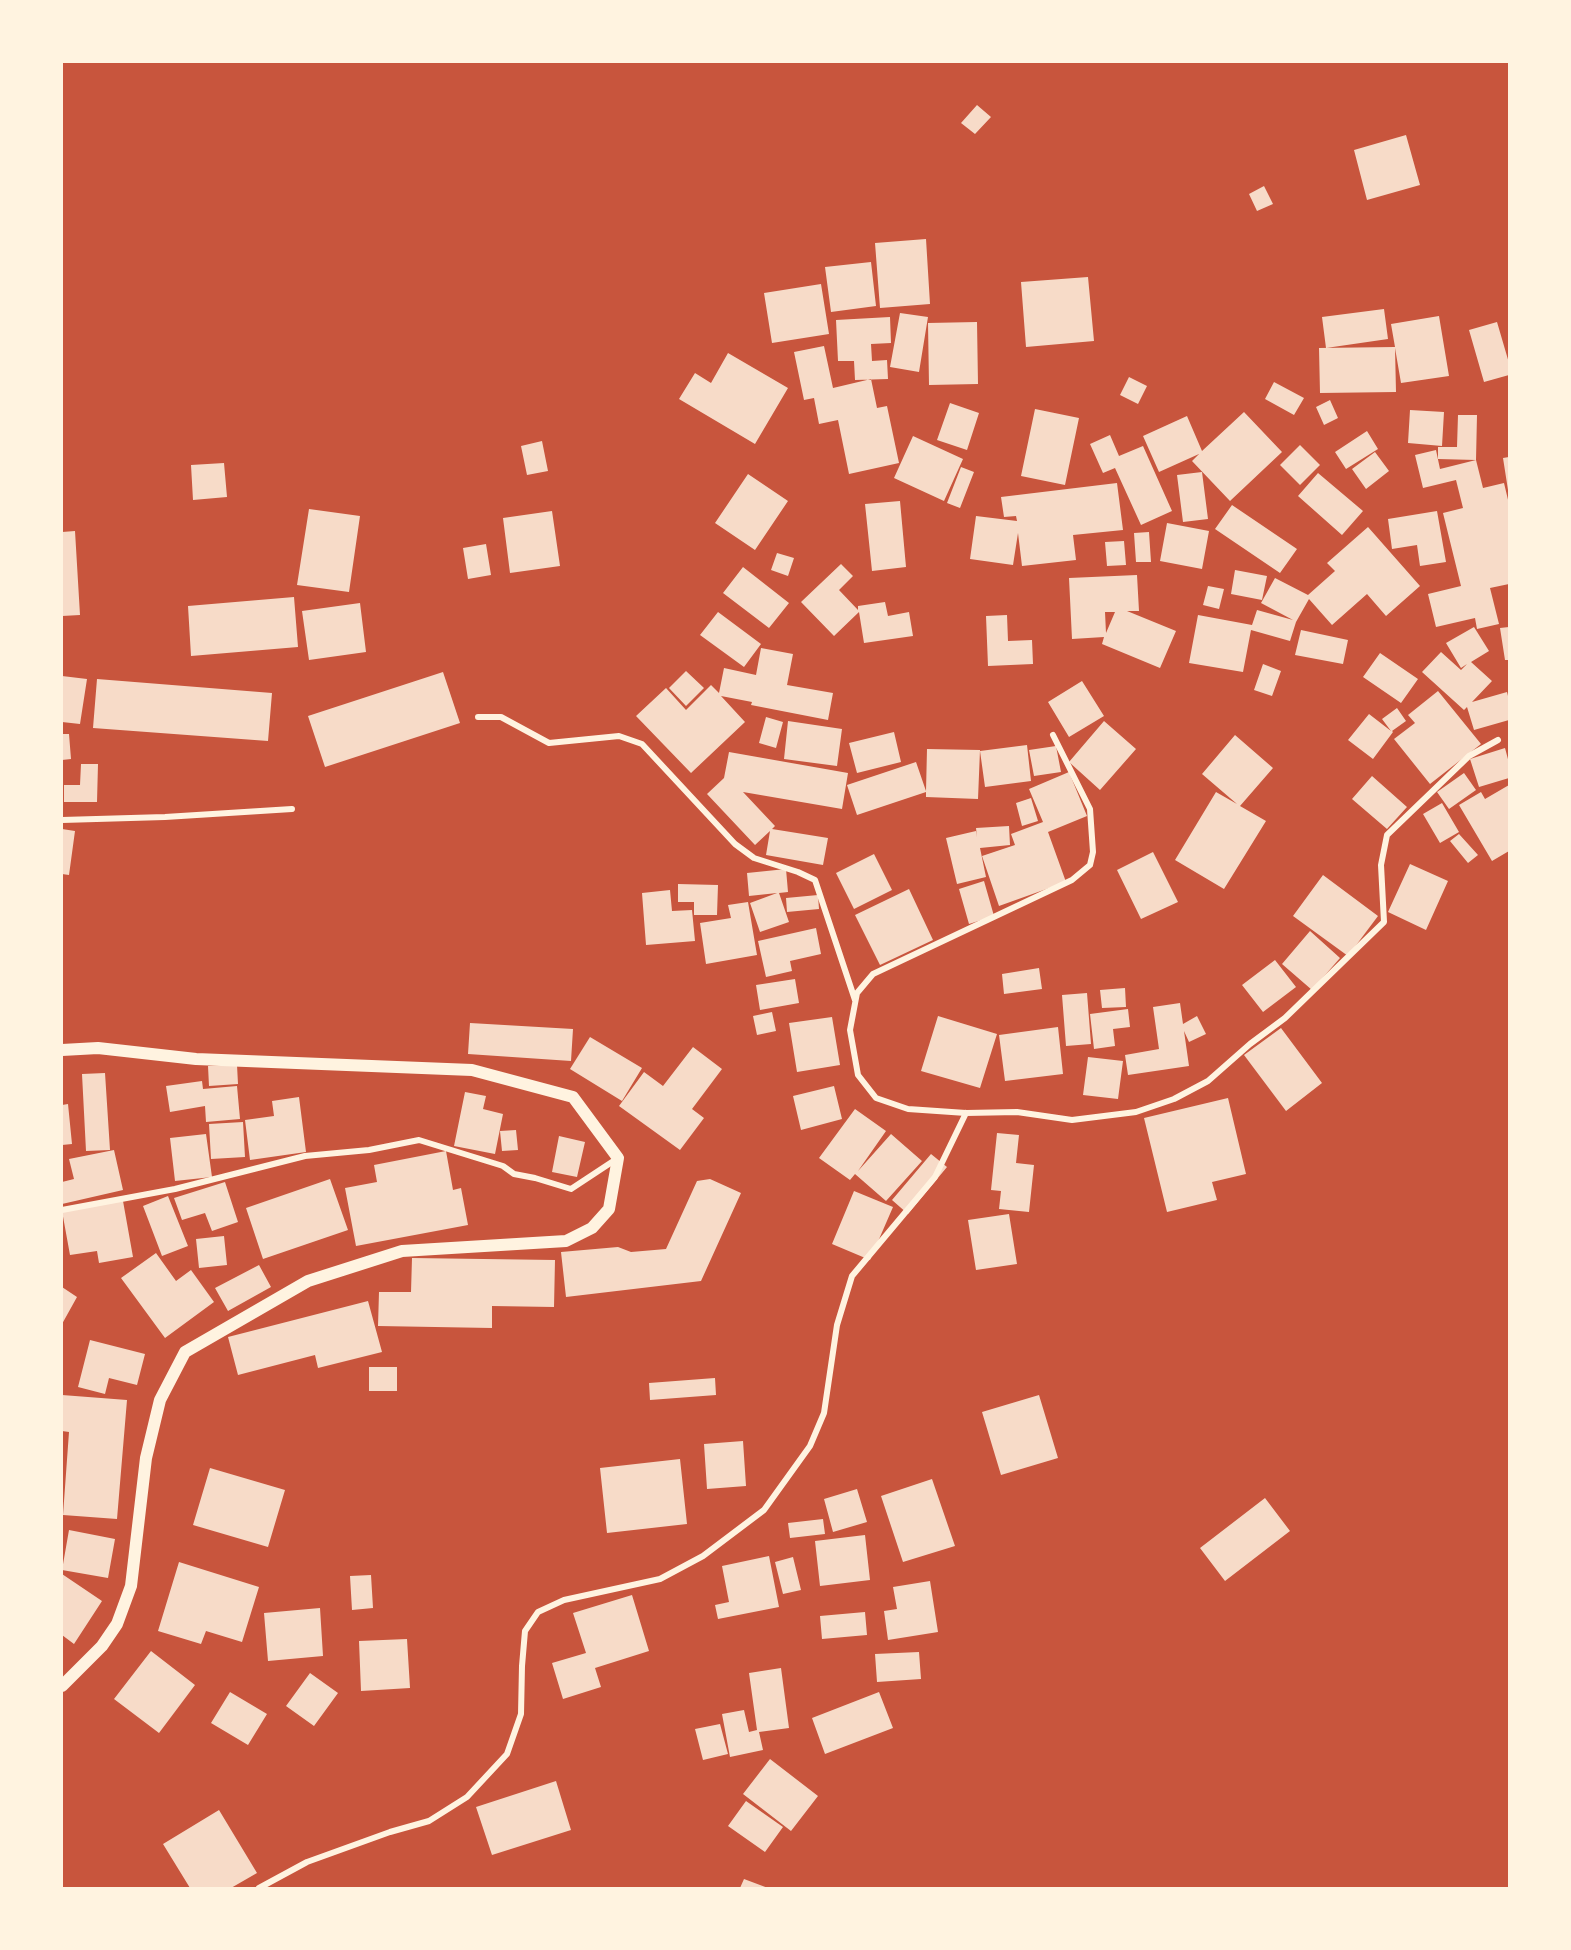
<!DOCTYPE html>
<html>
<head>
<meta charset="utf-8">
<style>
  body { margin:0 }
  #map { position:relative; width:1571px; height:1950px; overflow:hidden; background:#c8553d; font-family:"Sofia Sans Condensed",sans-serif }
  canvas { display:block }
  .frame { position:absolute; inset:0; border:63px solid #fff3e0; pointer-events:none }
</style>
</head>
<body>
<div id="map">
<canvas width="1571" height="1950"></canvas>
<div class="frame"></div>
</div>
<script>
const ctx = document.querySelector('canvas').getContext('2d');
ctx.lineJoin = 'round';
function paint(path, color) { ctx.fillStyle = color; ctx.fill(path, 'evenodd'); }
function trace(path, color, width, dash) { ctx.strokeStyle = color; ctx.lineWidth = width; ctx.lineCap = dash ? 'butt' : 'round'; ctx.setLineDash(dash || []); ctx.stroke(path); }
paint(new Path2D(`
  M977,105L991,117L975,134L961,123Z
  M1406,135L1420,185L1367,200L1354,150Z
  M1264,186L1273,204L1257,211L1249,194Z
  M926,239L930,304L880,308L875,243Z
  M871,262L876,306L831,312L825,267Z
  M1088,277L1094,341L1026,347L1021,282Z
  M821,284L829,334L772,343L764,293Z
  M1384,309L1388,339L1326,348L1322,317Z
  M900,313L928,317L919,372L890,367Z
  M1439,316L1449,376L1401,383L1395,348L1396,392L1320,393L1319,348L1395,347L1391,324Z
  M890,317L891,343L871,344L872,361L887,360L888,379L855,380L854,361H838L836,320Z
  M977,322L978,384L929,385L928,323Z
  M1497,322L1509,363V375L1484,382L1469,330Z
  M824,346L833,388L871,379L877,408L887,406L899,463L849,474L838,420L819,424L814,398L804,400L794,352Z
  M728,353L788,388L755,444L679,399L695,373L711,383Z
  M1129,377L1147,386L1138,404L1120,395Z
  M1274,382L1304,398L1294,415L1265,399Z
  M1330,400L1338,418L1324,425L1316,407Z
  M950,403L979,413L967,450L937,440Z
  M1035,409L1079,418L1065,485L1021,476Z
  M1410,410L1444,412L1442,446L1408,443Z
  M1244,412L1282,452L1230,501L1192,461L1199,454L1159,472L1143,436L1187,416L1202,451Z
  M1458,415H1477L1476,460L1438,459V447H1457Z
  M1367,431L1378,449L1346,469L1335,452Z
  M1110,435L1119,456L1143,446L1172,511L1141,525L1115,468L1103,473L1090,444Z
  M913,436L963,459L944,501L894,478Z
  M542,441L548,471L527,475L521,446Z
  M1300,445L1320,465L1300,485L1280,465Z
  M1436,450L1440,469L1476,460L1483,488L1504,483L1509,504V584L1490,588L1499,624L1477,629L1475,618L1436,627L1428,594L1461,586L1443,513L1463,508L1456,480L1423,488L1415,455Z
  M1375,452L1389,471L1366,489L1352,469Z
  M1509,457V490H1508L1503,458Z
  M224,463L227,497L193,500L191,465Z
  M961,467L974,472L960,508L947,503Z
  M1202,472L1208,519L1183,522L1177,475Z
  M1318,473L1363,511L1342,535L1298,496Z
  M748,474L788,501L755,550L715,523Z
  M1117,483L1123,530L1073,535L1076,560L1022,566L1018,533L1013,565L970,559L976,516L1017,521L1016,516L1004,517L1001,497Z
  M900,501L906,567L872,571L865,504Z
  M1232,505L1297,549L1280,573L1215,529Z
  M309,509L360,516L349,592L297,585Z
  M552,511L560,566L510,573L503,518Z
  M1437,511L1446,562L1420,566L1417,545L1392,549L1388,519Z
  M1167,523L1209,531L1202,569L1160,561Z
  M1368,527L1420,586L1386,616L1367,594L1332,625L1309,599L1296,622L1290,641L1251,630L1243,672L1189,663L1198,615L1252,625L1257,610L1293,620L1261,603L1275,578L1308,595L1335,571L1327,563Z
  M75,531L80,615L62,616V532Z
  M1149,532L1151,562H1136L1134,533Z
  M1124,541L1126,565L1107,566L1105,542Z
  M486,544L491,575L468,579L463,548Z
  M777,553L794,558L788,576L771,570Z
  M841,564L853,576L839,590L858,610V606L885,602L888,616L909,612L913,636L864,643L859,612L834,636L801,602Z
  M743,567L789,603L769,628L723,593Z
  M1235,570L1267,576L1262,600L1231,594Z
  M1137,575L1139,611H1127L1176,631L1160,668L1102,644L1104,637L1072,639L1069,578ZM1105,612H1115L1106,633Z
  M1208,586L1224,589L1219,609L1203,605Z
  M294,597L298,647L191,656L188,606Z
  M360,603L366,652L309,660L302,611Z
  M718,612L761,644L744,667L700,635Z
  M1007,615L1008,641L1032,640L1033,664L988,666L986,616Z
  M1474,627L1489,651L1471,662L1492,681L1472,702L1507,692L1509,700V720L1474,730L1467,707L1464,710L1422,672L1441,652L1461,670L1467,664L1461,668L1446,643Z
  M1509,627V660H1505L1500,628Z
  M1301,630L1348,640L1343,664L1295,655Z
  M761,648L793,654L787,685L833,693L828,720L751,705L752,702L721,696L745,722L691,773L636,716L666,688L686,710L711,685L719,693L724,668L756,675Z
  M1380,653L1418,679L1401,703L1363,677Z
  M1263,664L1281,671L1272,696L1254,690Z
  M686,671L704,688L686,706L669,688Z
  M443,672L460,723L325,767L308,716Z
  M62,676L87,679L80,724L62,722Z
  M97,679L272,693L268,741L93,728Z
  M1082,681L1104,716L1069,737L1048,702Z
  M1438,691L1481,744L1430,784L1394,739L1415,723L1408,715Z
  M1397,708L1406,721L1392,731L1393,732L1373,759L1348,740L1369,714L1391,731L1382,719Z
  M766,717L783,722L776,748L759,743Z
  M788,721L842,729L837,766L784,759Z
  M1104,721L1136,749L1100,790L1069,762Z
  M894,732L901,762L857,773L849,743Z
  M62,734H69L71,759L62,760Z
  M1235,735L1273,768L1240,806L1266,821L1224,889L1175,860L1216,792L1237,804L1202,774Z
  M1027,745L1031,781L985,787L980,751Z
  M1056,746L1061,772L1034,776L1029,750Z
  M1505,748L1509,763V778L1479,787L1470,759Z
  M927,749L980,750L978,799L926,797V792L857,815L847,785L916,762L926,791Z
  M729,752L848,773L842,809L743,792L775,826L772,829L828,838L823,865L766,855L770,831L755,845L707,794L724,778Z
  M81,764H98L97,802H64V785H80Z
  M1069,772L1087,816L1048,832L1066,882L999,906L982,856L1015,845L1011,834L1043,822L1029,789Z
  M1464,773L1476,790L1449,809L1437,792Z
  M1372,776L1407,807L1387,829L1352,799Z
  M1509,785V851L1492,861L1459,805L1481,792L1485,799Z
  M1031,798L1038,821L1022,826L1016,803Z
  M1442,803L1459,832L1440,843L1423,814Z
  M1009,826L1010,845L980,848L986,877L957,884L946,838L976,831L977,837L976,828Z
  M62,829L75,831L69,875L62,874Z
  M1459,834L1478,855L1468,863L1450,841Z
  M1153,852L1178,902L1141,919L1117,870Z
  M874,854L892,890L854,909L836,873Z
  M1410,864L1448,881L1426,930L1388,912Z
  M786,869L788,892L779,893L789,922L760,932L750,903L777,893L749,896L747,873Z
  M1323,875L1378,916L1348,956L1293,916Z
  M984,881L994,916L969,924L959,889Z
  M678,884L718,885L717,915H694V902H678Z
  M909,889L933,940L880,965L855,915Z
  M670,890L672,911L692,910L695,941L646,945L642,893Z
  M818,895L819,909L787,912L786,898Z
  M748,902L757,955L706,964L700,923L731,918L728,905Z
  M816,928L821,954L790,961L792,971L766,977L758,941Z
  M1310,931L1340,958L1312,990L1282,964Z
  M1275,960L1296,987L1263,1012L1242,985Z
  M1039,968L1042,989L1004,994L1002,974Z
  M795,979L799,1003L760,1010L756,985Z
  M1125,988L1126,1007L1102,1008L1100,990Z
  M1087,993L1091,1044L1066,1046L1062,995Z
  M1180,1003L1183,1024L1197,1016L1206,1034L1189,1042L1184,1031L1189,1066L1128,1075L1125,1055L1159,1049L1153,1007Z
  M1128,1009L1130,1027L1113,1029L1115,1046L1094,1049L1090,1014Z
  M772,1012L776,1031L757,1035L753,1016Z
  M938,1016L997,1034L980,1088L921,1071Z
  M832,1017L840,1065L797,1072L789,1023Z
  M470,1023L573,1029L571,1061L468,1054Z
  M1058,1027L1063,1074L1005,1081L999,1035Z
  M1281,1028L1322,1083L1286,1111L1244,1055Z
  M590,1037L642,1068L622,1101L570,1069Z
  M693,1047L722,1069L692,1109L704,1118L680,1150L619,1106L644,1072L663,1086Z
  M1088,1057L1123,1061L1118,1099L1083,1095Z
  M237,1065L238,1084L209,1086L208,1066Z
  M105,1073L110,1150L86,1151L82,1074Z
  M202,1081L203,1089L237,1086L240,1119L206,1122L205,1106L170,1112L166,1086Z
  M834,1086L842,1119L801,1130L793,1096Z
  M465,1092L486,1096L483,1109L503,1114L495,1154L454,1146Z
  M299,1097L306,1152L250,1160L245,1120L274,1116L272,1101Z
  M1228,1098L1246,1174L1212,1182L1217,1200L1167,1212L1144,1118Z
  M68,1104L72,1144L62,1145V1105Z
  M855,1109L886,1131L858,1171L891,1134L922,1161L886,1201L855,1174L850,1180L819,1158Z
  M243,1122L245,1157L211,1159L209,1124Z
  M516,1130L518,1150L502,1151L500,1131Z
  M997,1133L1019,1135L1016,1163L1034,1165L1029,1212L999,1209L1001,1191L991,1190Z
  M206,1134L212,1177L175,1181L170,1138Z
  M559,1136L585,1142L577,1177L552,1172Z
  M114,1150L123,1190L62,1204V1182L74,1179L69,1159Z
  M446,1151L453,1190L461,1188L468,1225L356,1246L345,1188L377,1182L374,1165Z
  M931,1154L947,1167L908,1214L892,1200Z
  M330,1179L348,1230L263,1259L246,1208Z
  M710,1179L741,1193L701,1281L566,1297L561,1252L618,1247L631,1252L666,1249L697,1181Z
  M225,1182L238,1222L212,1231L205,1213L182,1220L174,1198Z
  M854,1191L893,1207L870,1260L832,1244Z
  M168,1196L188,1246L162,1256L143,1206Z
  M123,1201L133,1257L99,1263L97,1251L70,1255L62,1211Z
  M1009,1214L1017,1264L976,1270L968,1220Z
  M224,1236L227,1265L199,1268L196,1239Z
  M156,1253L176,1281L191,1270L214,1302L165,1338L121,1278Z
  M412,1258L555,1260L554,1307L492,1306V1328L378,1326L379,1292H411Z
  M259,1265L271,1287L228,1311L215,1288Z
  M62,1287L77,1297L62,1324Z
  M368,1301L382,1352L318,1368L315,1355L238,1375L228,1337Z
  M90,1340L145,1354L137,1385L109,1378L105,1394L78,1387Z
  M369,1367H397V1391H369Z
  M715,1378L716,1395L650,1400L649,1383Z
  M62,1395L127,1400L117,1519L63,1515L69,1432L62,1431Z
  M1039,1395L1058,1458L1001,1475L982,1412Z
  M743,1441L746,1486L707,1489L704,1444Z
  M680,1459L687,1524L607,1533L600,1468Z
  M210,1468L285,1490L268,1547L193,1525Z
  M932,1479L955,1546L903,1562L881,1496Z
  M857,1489L867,1522L833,1532L824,1499Z
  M1265,1498L1290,1531L1225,1581L1200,1548Z
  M823,1519L825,1534L790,1538L788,1523Z
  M69,1530L115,1539L108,1578L62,1570Z
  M865,1535L870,1580L820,1586L815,1541Z
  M769,1556L779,1607L718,1619L715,1605L729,1602L722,1566Z
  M793,1557L801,1590L783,1594L775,1562Z
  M179,1562L259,1587L242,1642L206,1631L201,1644L158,1631Z
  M62,1574L102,1601L74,1644L62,1635Z
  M371,1575L373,1608L352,1610L350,1576Z
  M930,1581L938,1632L888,1640L884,1611L897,1609L893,1587Z
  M632,1595L649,1651L595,1668L601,1687L563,1699L552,1663L586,1653L573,1613Z
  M320,1608L323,1656L268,1661L264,1613Z
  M865,1612L867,1635L822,1639L820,1616Z
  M407,1639L410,1688L361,1691L359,1641Z
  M151,1651L195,1685L159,1733L114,1699Z
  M919,1652L921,1679L877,1682L875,1654Z
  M781,1668L789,1728L759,1732L763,1750L730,1757L722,1714L744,1710L749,1732L757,1730L749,1673Z
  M310,1673L338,1693L314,1726L286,1706Z
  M230,1692L267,1714L248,1745L211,1723Z
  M879,1692L893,1728L825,1754L812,1718Z
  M720,1724L728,1754L703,1760L695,1729Z
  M770,1759L818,1796L791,1831L743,1794Z
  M556,1781L571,1830L492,1855L476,1807Z
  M746,1801L783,1827L765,1852L728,1826Z
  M219,1810L257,1873L231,1888H190L163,1844Z
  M744,1879L768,1888H740Z`), '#f7dbc8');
trace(new Path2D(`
  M478,717H501L549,743L619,736L642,744L735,844L754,858L798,872L815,880L855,1000
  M1053,735L1090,809L1093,852L1090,865L1072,880L873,974L857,993L850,1030L858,1075L876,1098L908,1109L966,1113L1017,1112L1072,1120L1136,1112L1174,1099L1208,1081L1250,1044L1285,1018L1384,922L1381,865L1387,835L1469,756L1498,740
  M62,820L165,817L292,809
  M62,1210L175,1189L305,1156L369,1150L419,1140L503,1166L514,1174L535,1178L571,1189L618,1158
  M259,1888L307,1862L390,1832L429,1821L467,1797L507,1754L521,1714L522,1666L525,1631L538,1612L564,1600L660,1579L703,1556L764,1510L810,1446L824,1413L837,1325L852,1276L935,1177L966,1113`), '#fff3e0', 6);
trace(new Path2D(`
  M62,1050L98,1048L196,1059L472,1070L573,1097L618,1158L609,1209L592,1228L566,1241L402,1251L308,1281L185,1352L160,1400L146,1458L131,1586L117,1624L102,1646L62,1686`), '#fff3e0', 12);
</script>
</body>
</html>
